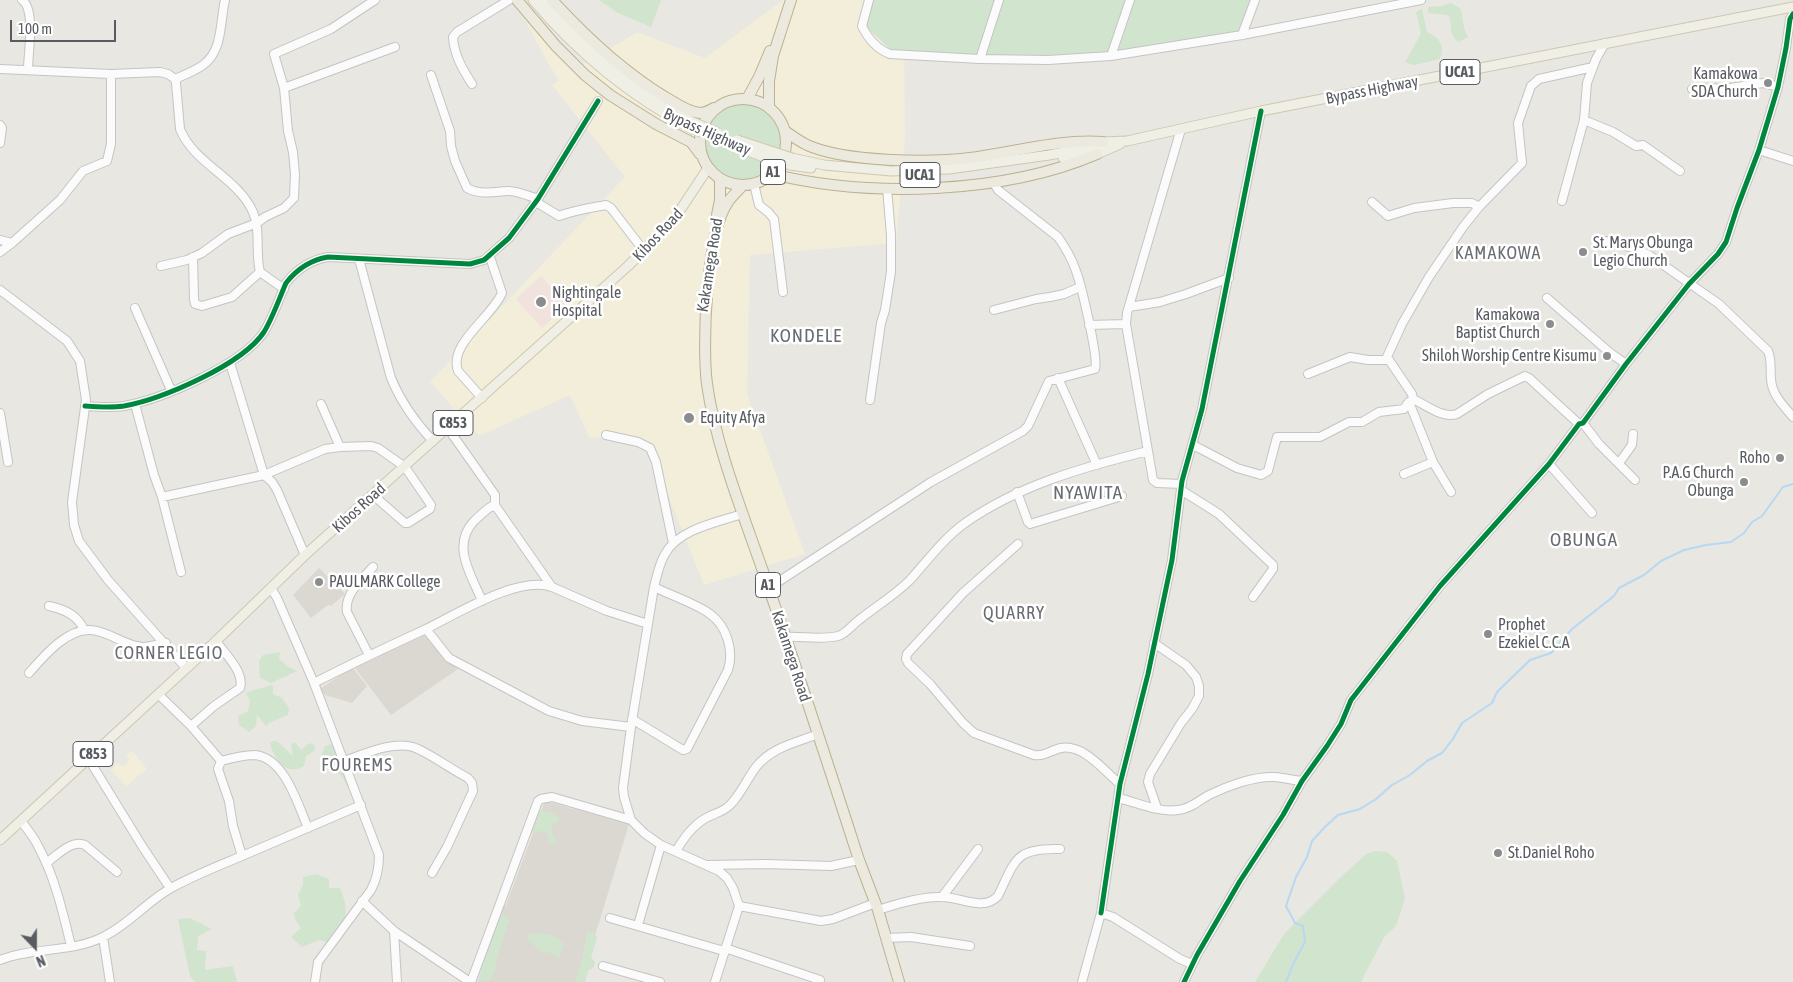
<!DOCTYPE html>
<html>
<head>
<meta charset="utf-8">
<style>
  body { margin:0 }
  #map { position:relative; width:1793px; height:982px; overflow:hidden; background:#e8e7e2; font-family:"Asap Condensed",sans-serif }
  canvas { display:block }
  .north { position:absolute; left:10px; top:922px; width:50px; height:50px; -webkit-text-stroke:4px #fff; paint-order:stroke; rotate:158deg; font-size:14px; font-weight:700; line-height:20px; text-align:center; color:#585b60 }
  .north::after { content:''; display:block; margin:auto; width:18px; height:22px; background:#585b60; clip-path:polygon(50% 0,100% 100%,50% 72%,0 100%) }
  .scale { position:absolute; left:10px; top:20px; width:106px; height:22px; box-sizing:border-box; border:2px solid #585b60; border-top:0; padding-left:6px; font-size:15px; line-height:18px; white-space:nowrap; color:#585b60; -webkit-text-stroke:4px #fff; paint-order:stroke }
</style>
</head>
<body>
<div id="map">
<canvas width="1793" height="982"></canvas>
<div class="north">N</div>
<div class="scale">100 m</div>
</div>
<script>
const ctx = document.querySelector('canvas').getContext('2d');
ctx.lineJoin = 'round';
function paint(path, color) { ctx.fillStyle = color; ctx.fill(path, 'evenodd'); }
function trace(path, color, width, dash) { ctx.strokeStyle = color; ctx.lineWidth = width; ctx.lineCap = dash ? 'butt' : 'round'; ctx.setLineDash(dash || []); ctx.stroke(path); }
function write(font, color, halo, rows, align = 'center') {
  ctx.font = font + ' "Asap Condensed",sans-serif'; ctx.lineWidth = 5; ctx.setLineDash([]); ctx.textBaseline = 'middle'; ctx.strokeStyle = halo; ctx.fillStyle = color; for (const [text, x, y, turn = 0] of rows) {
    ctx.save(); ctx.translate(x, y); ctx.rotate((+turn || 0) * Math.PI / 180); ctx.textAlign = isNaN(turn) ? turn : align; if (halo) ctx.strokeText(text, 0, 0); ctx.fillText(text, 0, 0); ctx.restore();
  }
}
paint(new Path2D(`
  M514,0L580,67L637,32L705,58L783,0H863L904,29L905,140L896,243L750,255L747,394L805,554L704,585L646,440L589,437L570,395L479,436L430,382L625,177L552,85L559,80L548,63Z
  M132,751L147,769L126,786L111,770L117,763L123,767L130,760L126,755Z`), '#f2eeda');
paint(new Path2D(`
  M319,568L345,594L331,606L328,605L311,618L293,595Z
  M424,635L458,669L391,715L355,668Z
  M352,667L367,686L352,703L325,695L320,689Z
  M545,801L629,824L581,982H478L501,910L506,905Z`), '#dad8d1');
paint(new Path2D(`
  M541,276L567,305L542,328L516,299Z`), '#f1e2de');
paint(new Path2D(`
  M599,0H661L651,27L618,13Z
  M873,0H1252L1240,33L1107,54L975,56L891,50L866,27Z
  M1451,3L1461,9L1464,28L1468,37L1458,42C1447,31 1454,26 1448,15L1428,13V7L1442,6Z
  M1422,9L1427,32C1440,38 1445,46 1440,59L1414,65L1405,62L1421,34L1416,12Z
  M703 142a40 40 0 1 1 80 0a40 40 0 1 1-80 0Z
  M280,652L279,659L287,666L297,671C288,676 280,678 271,683L260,678L259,661L263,655Z
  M271,685L273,686V694L282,698L289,708L288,715L269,723L266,726L257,715L256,726L249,732L239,725L238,716L248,711L250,701L246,693C251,690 264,688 271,685Z
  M273,741L278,742L293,756L291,745L295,742L301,750L310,743L315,746L314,751L306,756L304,766C286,777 274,759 270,743Z
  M332,744H338L352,788L347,786L343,778L322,755L325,746Z
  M539,810L552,813L560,818L558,822L552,824V832L557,844H549L548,834L541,831L529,833L533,821Z
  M1376,851L1387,852L1397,861L1405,899L1396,926L1384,937L1361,982H1255L1284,934L1340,878L1366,854Z
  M316,874L329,879V888H340C350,913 347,921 331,943L319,940L302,947L291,937L301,928L295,919L294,913L301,906L298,895L303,885V877Z
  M498,913L509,917V921L497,958L495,972L489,981H481L479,977Z
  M190,918L212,929L198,936L197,950L206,951L205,970L233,966L237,982H195L190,976L178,919Z
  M587,931L593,932L597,938L591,957L595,963L593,968L588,971L585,982H575L582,960Z
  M536,933C547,934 557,935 564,944L559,958L554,954L540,951L527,939L529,934Z`), '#d0e4ce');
trace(new Path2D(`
  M1286,982L1294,962L1305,942L1303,926L1295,923L1286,906L1296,877L1307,857L1312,841L1325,827L1338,815L1360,809L1376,799L1392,785L1410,775L1427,761L1442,753L1453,739L1462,723L1492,703L1497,692L1530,660L1551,653L1572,629L1614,596L1619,588L1644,575L1661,561L1684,550L1706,545L1731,542L1744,533L1752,522L1762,516L1783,487L1793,484`), '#b6d8f2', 2);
const minor = new Path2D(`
  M22,0C36,9 28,54 28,69
  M869,0L862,26C868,39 877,49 890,54L980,59L1048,60L1111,56L1242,35L1421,0
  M1242,35L1255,0
  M1111,56L1130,0
  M980,59L999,0
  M0,69L111,74L160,72L168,74L175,79L176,83L180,129C194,164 237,177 253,212C261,231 255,252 260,272L284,289
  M431,75L450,131L451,146L455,161L467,188C479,195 494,192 507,191C516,190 529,196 538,199
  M175,79C184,75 195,71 203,65C223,51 220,21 225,0
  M472,84C463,70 454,55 453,37L457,32L509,0
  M284,88L395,47
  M1692,89L1730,88L1763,83L1778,87
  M1584,120L1613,132L1636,146L1643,145L1680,171
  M0,125L2,128L0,143
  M1181,129L1127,313L1126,324L1153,480L1157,483L1182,484
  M1759,150L1793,161
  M754,184L759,205L768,212L774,219L783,292
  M1562,201L1584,120L1587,83L1596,59L1605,43
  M536,202L559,216C575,210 590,208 606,205L611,208L644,251
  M1372,202L1388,216L1414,208L1453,203H1472L1479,207
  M1598,239L1633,248L1649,255L1719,304L1768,351C1772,360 1770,369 1771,379C1772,395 1783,405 1793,417
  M0,240L12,243
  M0,252L12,243L60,200L83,171L107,161L111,144V74
  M193,257L194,299L195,304L202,306L232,297L260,272
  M359,259L391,378C401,402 415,422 433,441
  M161,266L187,260L202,253L228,234L257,223L265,217L284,208L294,198L295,174L293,152L288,131L284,88L274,54L331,29L375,0
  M0,290L67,341L80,361L86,400L72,502L74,525L79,541L108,580L186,668
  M1547,298L1609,352L1626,364
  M1129,307L1160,302L1186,294L1229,278
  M135,308L171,390
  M994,310L1036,299L1050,297L1064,294L1080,287
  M1089,325L1126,324
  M230,363L264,475L272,482L277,490L305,555
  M1308,374L1350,357L1368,360H1388
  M1058,378L1097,465
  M482,398L458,371C448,344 492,317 502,293L490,257
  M870,400L881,323L885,310L891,272V235L887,188
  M135,404L154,475L162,497L264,475L325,449L340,447L371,446L378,448L405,467L431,505L430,509L408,523H405L373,495
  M321,404L340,447
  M85,406C98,407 111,408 124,406C162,399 242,365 264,332C273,317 279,299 286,283C297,269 310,260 328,257L470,264L484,260L509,238L538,199L598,101
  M0,413L8,462
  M1583,423L1599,444L1635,480
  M1579,424L1529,378L1525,376L1488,394L1457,414C1443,419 1426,405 1413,399L1412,394L1387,357L1402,324L1429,277L1463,227L1479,207L1522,163L1518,123L1531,86L1539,79L1593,67
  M447,427L495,495V506
  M606,435L638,442L650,448L656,462L673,543
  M1193,445L1237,468L1261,475L1268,471L1277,437H1320L1349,422H1362L1379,412L1404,409L1407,404L1413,399
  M1433,462L1451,492
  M1619,463L1632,445L1633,434
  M1549,464L1592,513
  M1404,474L1433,462L1409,402
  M1181,490L1219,514L1273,565V569L1253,597
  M1017,492L1028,522L1030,524L1122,496
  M162,497L181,572
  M1018,544L963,593L907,654L906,659L908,663L930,684L963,723L974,733L1034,755C1044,757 1051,750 1061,748C1084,744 1104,771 1120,784
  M768,586L778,582L931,482L1023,431L1028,426L1049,381L1095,369C1099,359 1081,284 1076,271C1072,259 1065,247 1058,237L998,190L993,182
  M271,588L277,598L314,683L379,855C379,868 377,879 371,890L318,962L315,982
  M482,601C471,574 451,546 474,521C480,516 485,510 492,506L497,508L552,587
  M49,606C64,609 78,615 84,630
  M426,629L449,658L549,711L582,721L631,727
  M785,637C802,636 821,640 838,636C846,634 852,625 859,620C875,607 895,595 910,580C928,560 943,539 965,523C1019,485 1084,467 1148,451
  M216,641C224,653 245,672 240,688L214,706L191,726L221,761L218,769L229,801L233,826L242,856
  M1154,643L1186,665L1196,677L1199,686V696L1192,709L1181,723L1150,774L1148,782L1157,808
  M369,655L347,612C344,594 362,579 373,567
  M29,673C43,657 67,628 91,630C109,631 124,646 143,647C150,647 158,644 166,643
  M314,683C351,664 387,647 424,630C455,615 518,575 552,587L607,611L648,624
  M158,694L191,726
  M632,719L683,750L687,749L728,670C734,651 727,626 710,614C697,604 670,595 654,587
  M88,758L142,846L170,888
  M221,761C232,758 244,755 255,755C285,758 298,805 308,828
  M344,761C365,754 391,741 413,747C428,752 452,770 468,778L472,783L473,791L447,847L432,873
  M1118,798C1136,802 1159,813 1178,810C1190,809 1198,801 1209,795C1227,786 1254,776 1275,777C1284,778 1293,780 1302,781
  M21,821C27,829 34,837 38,846C55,877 63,913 71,946
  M676,851C684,838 692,826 706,818C715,813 723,812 730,805C741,794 747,779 756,767C770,749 793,743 813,736
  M46,863C57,856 71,839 85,845L117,872
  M707,865L766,864L831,866L854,861
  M942,897L978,849
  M362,901L394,931L470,982
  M739,906L821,921L833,919L870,905
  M878,910C896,904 923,896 942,897C961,897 983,912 998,896C1016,859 1015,848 1060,849
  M1101,913L1120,784L1148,674L1172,560L1182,481L1202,409L1261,111
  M610,918L724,951
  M638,925L661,845
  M394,931L397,982
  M103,937L110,982
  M886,938L911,937L970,946
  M725,948L820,980
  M0,960C33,947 71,953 103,937C130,924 148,900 173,887C197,874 218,866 242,856C282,839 322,822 361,805
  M603,966L660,982
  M471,982L538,801L541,799L552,797L631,820
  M715,982L739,906L733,888L727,878L719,871L661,845L644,833L631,820L624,797L623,788L631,727L654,587C657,576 659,564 665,554C678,530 714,523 739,515
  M1082,982L1101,913L1113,917L1180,959L1192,964
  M1184,982L1197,955L1240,881L1283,815L1302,781L1327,746L1341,724L1351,700L1440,586L1549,464L1579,424L1583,423L1626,364L1689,284L1718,254L1726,242L1737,208L1759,150L1778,87L1786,48L1790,19L1793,14`);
const major = new Path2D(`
  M533,0C578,53 631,97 693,129
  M543,0C575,36 610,66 649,94C664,104 679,116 695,123
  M792,158L824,165L891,171L949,169L1049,155L1094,146L1103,142L1127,141L1261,111L1793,7
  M1063,158L1097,154L1120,144
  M790,165L811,168
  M0,840L216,641L305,555L628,266L673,221L708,168`);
const highway = new Path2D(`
  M517,0L556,46L585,75L610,95L656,124L691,142L700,154
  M552,0C586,37 622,71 665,97C676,103 687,112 700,113C705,113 709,111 714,108
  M700 142a43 43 0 1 1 86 0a43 43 0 1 1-86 0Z
  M747,99L759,77L770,51
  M769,107V81L773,56L791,0
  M785,131C792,136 799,141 807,145C845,162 929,163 970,158C1016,152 1056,139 1103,142
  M772,174C870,198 1004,194 1097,154
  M743,185C738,191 732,196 728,202C706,233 702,346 707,384C716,449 746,521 767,583C799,675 829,767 859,860L878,910L899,982
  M717,215L720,200V179`);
trace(minor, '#c4c4c3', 10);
trace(major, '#cfc7b1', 11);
trace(highway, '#bdb192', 12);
trace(minor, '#fcfbfb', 8);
trace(major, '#f0efe5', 9);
trace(highway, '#eceadf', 10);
const majorBridge = new Path2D(`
  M695,123L718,133
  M693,129L766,158L790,165
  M737,140L792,158`);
trace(majorBridge, '#cfc7b1', 11, []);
trace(majorBridge, '#f0efe5', 9);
trace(new Path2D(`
  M85,406C98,407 111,408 124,406C162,399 242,365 264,332C273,317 279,299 286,283C297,269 310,260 328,257L470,264L484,260L509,238L538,199L598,101
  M1101,913L1120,784L1148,674L1172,560L1182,481L1202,409L1261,111
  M1184,982L1197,955L1240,881L1283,815L1302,781L1327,746L1341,724L1351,700L1440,586L1549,464L1579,424L1583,423L1626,364L1689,284L1718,254L1726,242L1737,208L1759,150L1778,87L1786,48L1790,19L1793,14`), '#00873e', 5);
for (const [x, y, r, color] of [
  [1768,83,5,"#8a8c8e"],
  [1583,252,5,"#8a8c8e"],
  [541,302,6,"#8a8c8e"],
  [1550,324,5,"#8a8c8e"],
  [1607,356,5,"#8a8c8e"],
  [689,418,6,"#8a8c8e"],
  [1780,458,5,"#8a8c8e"],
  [1744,482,5,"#8a8c8e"],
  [319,582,5,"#8a8c8e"],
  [1488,634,5,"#8a8c8e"],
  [1498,853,5,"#8a8c8e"]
]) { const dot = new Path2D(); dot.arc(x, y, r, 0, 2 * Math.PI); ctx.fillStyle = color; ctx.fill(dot); trace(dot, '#fff', 2); }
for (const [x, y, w] of [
  [1460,72,40],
  [773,172,25],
  [920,175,40],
  [453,423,40],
  [768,585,25],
  [93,754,40]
]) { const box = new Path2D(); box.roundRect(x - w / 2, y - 12.5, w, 25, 4); ctx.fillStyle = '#fff'; ctx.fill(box); trace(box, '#585b60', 1); }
write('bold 15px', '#585b60', null, [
  ["UCA1",1460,72],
  ["A1",773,172],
  ["UCA1",920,175],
  ["C853",453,423],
  ["A1",768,585],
  ["C853",93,754]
]);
write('16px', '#585b60', '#fff', [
  ["Kamakowa",1758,74,"right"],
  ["SDA Church",1758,92,"right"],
  ["St. Marys Obunga",1593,243],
  ["Legio Church",1593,261],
  ["Nightingale",552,293],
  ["Hospital",552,311],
  ["Kamakowa",1540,315,"right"],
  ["Baptist Church",1540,333,"right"],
  ["Shiloh Worship Centre Kisumu",1597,356,"right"],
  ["Equity Afya",700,418],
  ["Roho",1770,458,"right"],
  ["P.A.G Church",1734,473,"right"],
  ["Obunga",1734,491,"right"],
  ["PAULMARK College",329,582],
  ["Prophet",1498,625],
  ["Ezekiel C.C.A",1498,643],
  ["St.Daniel Roho",1508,853]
], 'left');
write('16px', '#585b60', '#fff', [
  ["Bypass Highway",1372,90,-11],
  ["Bypass Highway",707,132,24],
  ["Kibos Road",658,235,-47],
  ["Kakamega Road",710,265,-81],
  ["Kibos Road",359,508,-42],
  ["Kakamega Road",791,656,72]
]);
ctx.letterSpacing = '1px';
write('18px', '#696d72', '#fff', [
  ["KAMAKOWA",1498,253],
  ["QUARRY",1014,613],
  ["CORNER LEGIO",169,653],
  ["FOUREMS",357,765]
]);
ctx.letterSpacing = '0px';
ctx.letterSpacing = '1px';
write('19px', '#696d72', '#fff', [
  ["KONDELE",806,336],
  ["NYAWITA",1088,493],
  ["OBUNGA",1584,540]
]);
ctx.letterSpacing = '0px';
</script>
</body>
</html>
